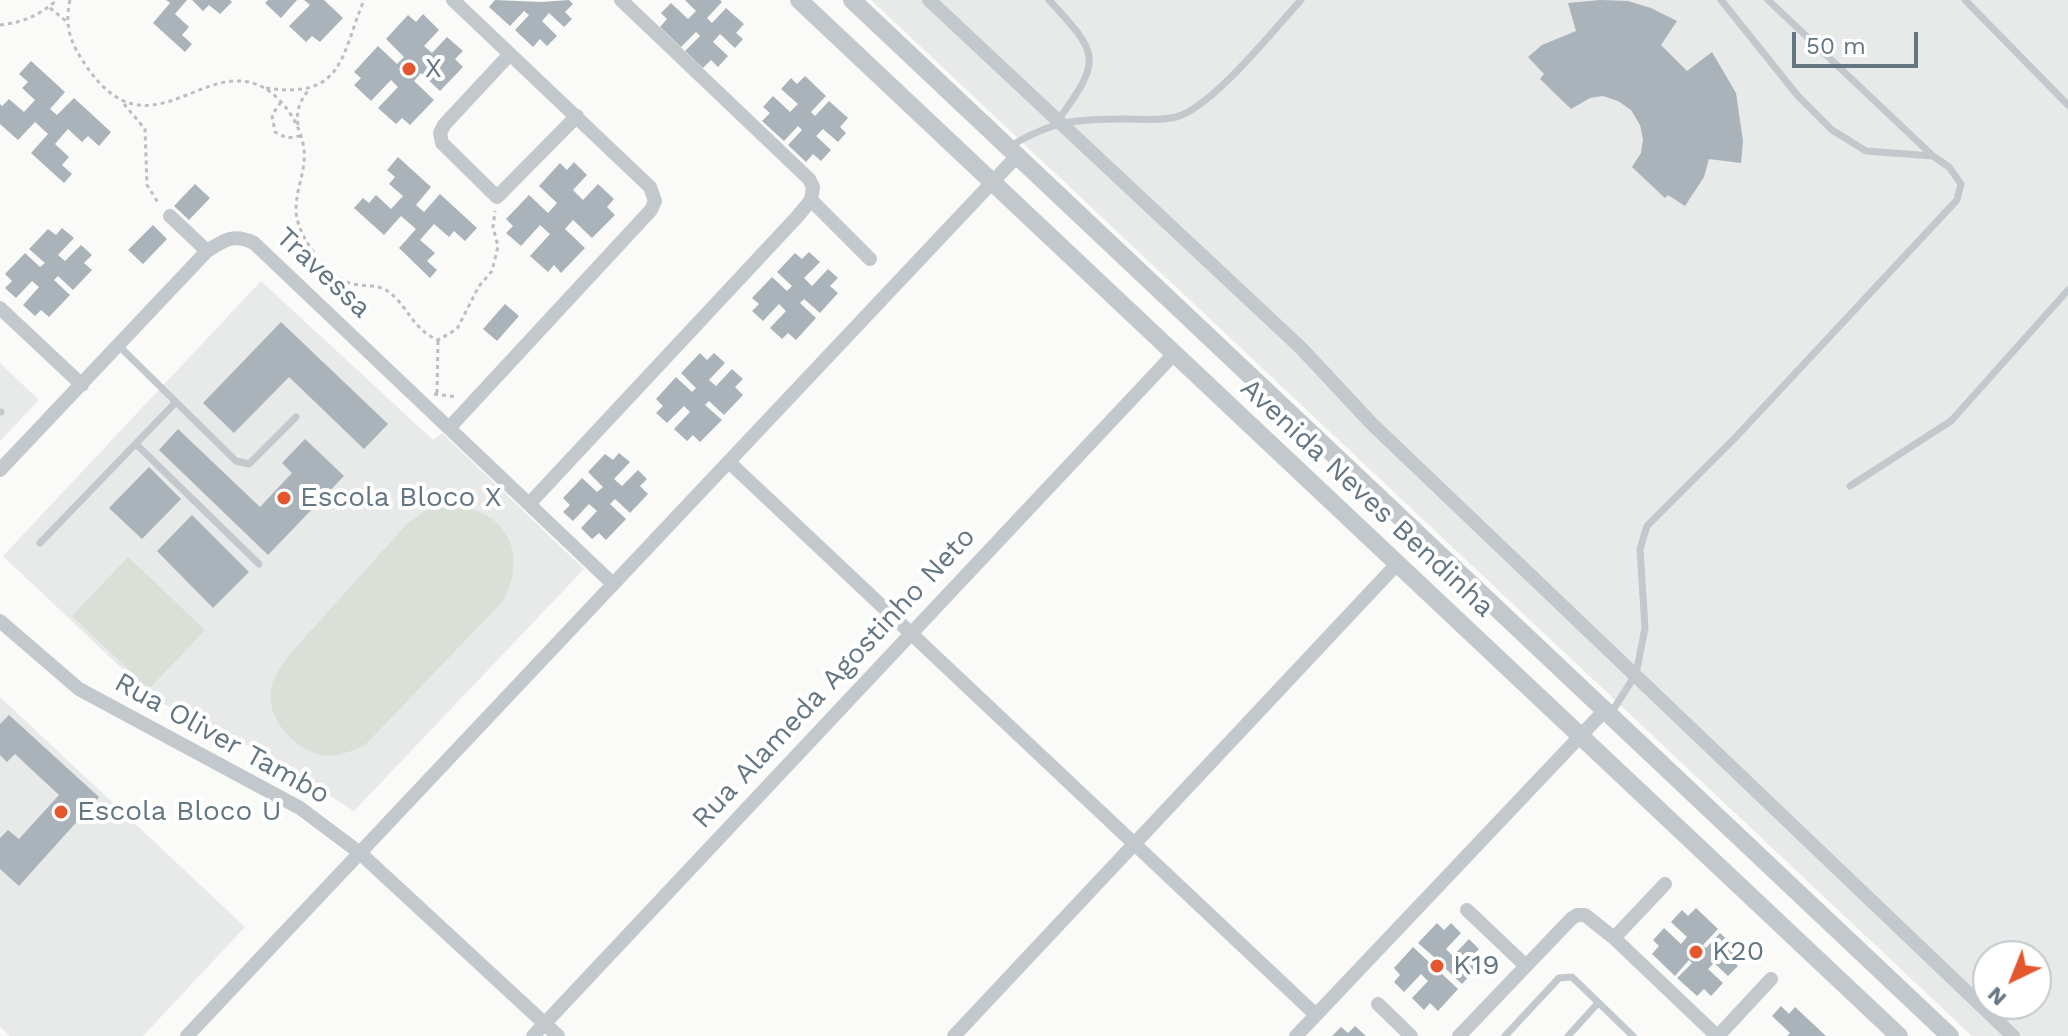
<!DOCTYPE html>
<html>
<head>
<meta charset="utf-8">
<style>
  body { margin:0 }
  #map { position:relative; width:2068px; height:1036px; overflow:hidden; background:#fafaf8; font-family:"Work Sans",sans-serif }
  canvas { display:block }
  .north { position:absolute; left:1972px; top:940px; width:80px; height:80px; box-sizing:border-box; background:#fff; border:2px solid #c1c8cd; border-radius:50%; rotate:223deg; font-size:22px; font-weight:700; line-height:32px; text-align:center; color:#657683 }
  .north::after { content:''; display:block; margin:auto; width:28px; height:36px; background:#e4572e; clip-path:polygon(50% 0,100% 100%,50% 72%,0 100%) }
  .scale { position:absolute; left:1792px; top:32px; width:126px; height:36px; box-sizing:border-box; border:4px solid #657683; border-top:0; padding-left:10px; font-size:24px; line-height:28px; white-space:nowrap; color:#657683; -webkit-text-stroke:6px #fff; paint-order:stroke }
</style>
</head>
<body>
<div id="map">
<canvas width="2068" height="1036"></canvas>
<div class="north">N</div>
<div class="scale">50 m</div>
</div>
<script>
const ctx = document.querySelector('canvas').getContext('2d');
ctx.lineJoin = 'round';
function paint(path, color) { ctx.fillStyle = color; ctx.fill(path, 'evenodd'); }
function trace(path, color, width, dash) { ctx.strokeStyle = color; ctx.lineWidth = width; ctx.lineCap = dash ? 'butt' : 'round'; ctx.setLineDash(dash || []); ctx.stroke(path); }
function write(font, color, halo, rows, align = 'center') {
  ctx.font = font + ' "Work Sans",sans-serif'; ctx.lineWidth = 8; ctx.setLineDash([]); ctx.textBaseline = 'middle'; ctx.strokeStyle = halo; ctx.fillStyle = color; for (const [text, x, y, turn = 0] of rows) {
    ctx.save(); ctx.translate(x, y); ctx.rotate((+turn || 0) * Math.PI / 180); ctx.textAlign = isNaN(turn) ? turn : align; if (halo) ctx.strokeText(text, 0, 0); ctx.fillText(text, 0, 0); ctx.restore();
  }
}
paint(new Path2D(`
  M871,0H2068V1036H1972ZM1988,956H2036V1004H1988Z
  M261,281L433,440L442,433L584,569L354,811L262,753L154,699L3,556Z
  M0,363L39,400L0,441Z
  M0,697L245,927L143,1036H10L0,1027Z`), '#e8e9e9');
paint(new Path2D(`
  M445,505C502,506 531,549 503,601L364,746C351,751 335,758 321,755C294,748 266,719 271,689C272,678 283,665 289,655L406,525L425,511Z
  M128,557L205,630L149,689L72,616Z`), '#dadfd7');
paint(new Path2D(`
  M166,0H187L175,14L189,27L182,35L192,44L185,52L153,23L170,3Z
  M192,0H230L232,2L220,14L209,5L203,11Z
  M268,0H297L281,18L265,3Z
  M304,0H324L343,18L320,42L312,36L306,42L289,26L310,5Z
  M495,0L541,2L569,0L573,4L565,12L572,19L564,27L549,13L542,21L557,36L547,46L540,39L533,47L515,30L529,15L524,11L510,26L489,7Z
  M685,0H720L722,2L707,18L712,23L726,8L744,24L736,33L743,39L735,48L720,34L713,42L728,56L718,67L711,60L703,68L685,51L700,36L696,32L681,47L660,27L667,19L661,13L671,3L688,19L696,11Z
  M1600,0L1628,1L1651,8L1677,21L1661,45L1687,71L1712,52L1736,93L1743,141L1741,163L1709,159L1704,177L1685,206L1668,195L1665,198L1632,167L1641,153L1643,139L1640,125L1631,110L1618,101L1603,96L1590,98L1571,109L1540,79L1544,74L1528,57L1542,45L1576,31L1568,3Z
  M423,14L439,30L424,46L432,53L447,37L463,51L455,59L463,67L440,91L421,73L414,81L434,100L410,125L402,118L396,124L378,108L398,87L391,80L371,101L354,85L361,78L354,72L378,46L397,64L404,57L386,39L408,15L416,22Z
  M31,61L65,92L50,109L57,115L74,98L111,132L99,146L88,136L82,142L68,129L55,144L69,157L62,165L72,174L64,183L31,153L48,134L35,122L18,140L0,124V104L2,106L9,99L24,112L35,100L22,88L28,82L19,74Z
  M805,76L826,96L811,112L815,116L829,101L848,118L840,127L846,133L838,142L823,129L816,136L831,150L821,161L813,154L806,162L788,145L802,130L798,126L784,141L762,121L770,113L763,107L773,96L790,112L798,104L781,89L791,78L797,84Z
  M398,157L431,187L416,205L424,212L440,194L477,228L465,241L454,231L449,237L434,224L420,240L435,253L427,261L437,270L430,278L399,248L416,229L401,216L384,235L354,208L363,198L369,203L376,195L391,209L403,196L389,184L395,177L387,170Z
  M574,162L587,175L573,190L583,200L598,184L614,199L607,207L615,215L592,238L573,220L565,229L585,248L561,273L554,265L548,272L530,256L550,234L540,225L521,246L506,233L513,226L506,219L529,195L548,213L557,203L539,186L560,163L567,170Z
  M195,184L210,198L189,220L174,206Z
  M153,225L167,239L143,264L128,250Z
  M62,228L74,238L58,255L65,261L81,245L92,255L84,263L92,270L73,290L58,276L54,280L70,295L49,317L41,310L35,316L23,305L39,287L32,281L16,298L5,288L12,281L5,274L25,253L40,267L45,263L29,249L48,229L56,235Z
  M809,252L820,262L804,278L812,286L828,269L838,278L830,286L838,293L820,313L804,299L800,303L816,318L796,340L788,333L782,339L770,328L786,311L779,304L763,321L752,311L759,304L752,298L772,277L787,291L792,286L777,272L795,253L802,259Z
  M505,304L519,316L497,341L483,329Z
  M281,322L388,424L364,449L289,377L234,433L203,403Z
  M700,353L707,360L714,353L725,363L709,380L716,386L732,369L743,379L735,387L743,395L724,415L709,401L705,405L722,420L700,442L693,435L687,441L674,429L690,412L684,406L667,423L656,413L663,406L656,399L676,377L692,392L696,388L681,373Z
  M178,429L260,507L292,473L282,463L305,439L344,476L268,555L159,450Z
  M619,453L630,462L614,479L622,486L638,470L647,479L640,486L648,494L630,513L615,499L610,504L626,519L606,540L599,533L592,539L581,528L597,511L589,504L573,521L563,512L570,505L563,498L582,478L597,492L603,487L588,472L605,454L613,460Z
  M149,467L181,499L142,539L109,508Z
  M192,515L249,572L213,608L157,551Z
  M9,715L99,797L19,886L0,869V838L8,830L19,839L59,795L15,754L7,762L0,755V724Z
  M1696,908L1718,929L1703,945L1706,948L1720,933L1740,951L1731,960L1738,966L1728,976L1714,963L1708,969L1723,983L1711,996L1704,989L1697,996L1677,978L1692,963L1689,960L1675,976L1652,954L1659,946L1653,940L1664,928L1681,944L1687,937L1671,922L1682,910L1688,916Z
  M1437,923L1444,930L1451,923L1461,933L1446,949L1453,956L1469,939L1479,949L1472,956L1480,964L1462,984L1446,969L1442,974L1458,989L1438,1011L1430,1003L1424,1010L1412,998L1428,981L1421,974L1404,992L1394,982L1400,975L1394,968L1413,947L1429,962L1434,957L1418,943Z
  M1781,1006L1789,1014L1795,1007L1826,1036H1787L1790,1033L1772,1016Z
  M1355,1026L1366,1036H1332L1341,1027L1348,1033Z`), '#aab3b9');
trace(new Path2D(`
  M70,0C64,28 71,44 87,67C150,159 205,52 266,89C288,103 307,135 304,161C303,177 296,192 296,209C296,235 323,269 345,281C357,288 374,283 386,290C408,304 411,329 438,340L457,329L479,286L492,271L498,246L493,227L495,211
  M50,8L66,21
  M0,25C24,22 38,16 57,0
  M266,88C344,100 341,55 364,0
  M281,102L272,115L275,132L287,138L300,136
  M124,104L145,129L147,185L159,204
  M298,125C296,109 300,101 310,88
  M437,393L438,341
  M434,394L458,397`), '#bbbfc2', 3, [4, 4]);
trace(new Path2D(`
  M1049,0C1099,54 1103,59 1058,120
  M1768,0L1933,156
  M1965,0L2068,105
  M1009,147C1053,120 1076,119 1127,119C1143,119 1160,121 1176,117C1212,108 1274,29 1301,0
  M119,346L236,461L249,464L296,417
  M0,412H1
  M136,444L259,564
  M1850,486L1951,421L2068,290
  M40,543L176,402
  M1611,713L1636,674L1645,628L1640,549L1647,526L1734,439L1957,200L1961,184L1949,167L1933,156L1866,151L1832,130L1798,96L1721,0
  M1505,1036L1559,978L1572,977L1633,1036
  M1568,1036L1598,1003`), '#c3c8cc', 7);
trace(new Path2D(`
  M929,0L1301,348L1372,424L2013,1036
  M510,54L444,125L440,133L442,143L497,197L577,116
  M811,200L870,259
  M170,216L207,251
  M0,308L82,385
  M449,428L651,210L655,201L650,187L453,0
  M730,463L1316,1015
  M0,470L207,251C224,240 234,233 254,243L613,584
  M529,504L797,217L811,200L813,187L809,179L621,0
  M0,621L79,689L300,808L360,853L558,1036
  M1467,910L1526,966
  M1614,938L1665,884
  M1378,1004L1411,1036
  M187,1036L1017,156
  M533,1036L1173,355
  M954,1036L1397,564
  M1296,1036L1605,710
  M1459,1036L1571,919L1577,915H1585L1614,938L1717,1036
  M1718,1036L1771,979`), '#c3c8cc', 14);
trace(new Path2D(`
  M799,0L1899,1036
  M852,0L1950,1036`), '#c3c8cc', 18);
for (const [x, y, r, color] of [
  [409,69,8,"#e4572e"],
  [284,498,8,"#e4572e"],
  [61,812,8,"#e4572e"],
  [1696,952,8,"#e4572e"],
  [1437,966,8,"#e4572e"]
]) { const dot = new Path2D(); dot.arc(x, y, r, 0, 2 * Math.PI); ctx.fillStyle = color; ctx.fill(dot); trace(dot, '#fff', 3); }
write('28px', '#657683', '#fff', [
  ["X",425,69],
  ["Escola Bloco X",300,498],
  ["Escola Bloco U",77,812],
  ["K20",1712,952],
  ["K19",1453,966]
], 'left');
write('28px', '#657683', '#fff', [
  ["Travessa",323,273,43],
  ["Avenida Neves Bendinha",1367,498,43],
  ["Rua Alameda Agostinho Neto",834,678,-47],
  ["Rua Oliver Tambo",222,739,29]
]);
</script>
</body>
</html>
